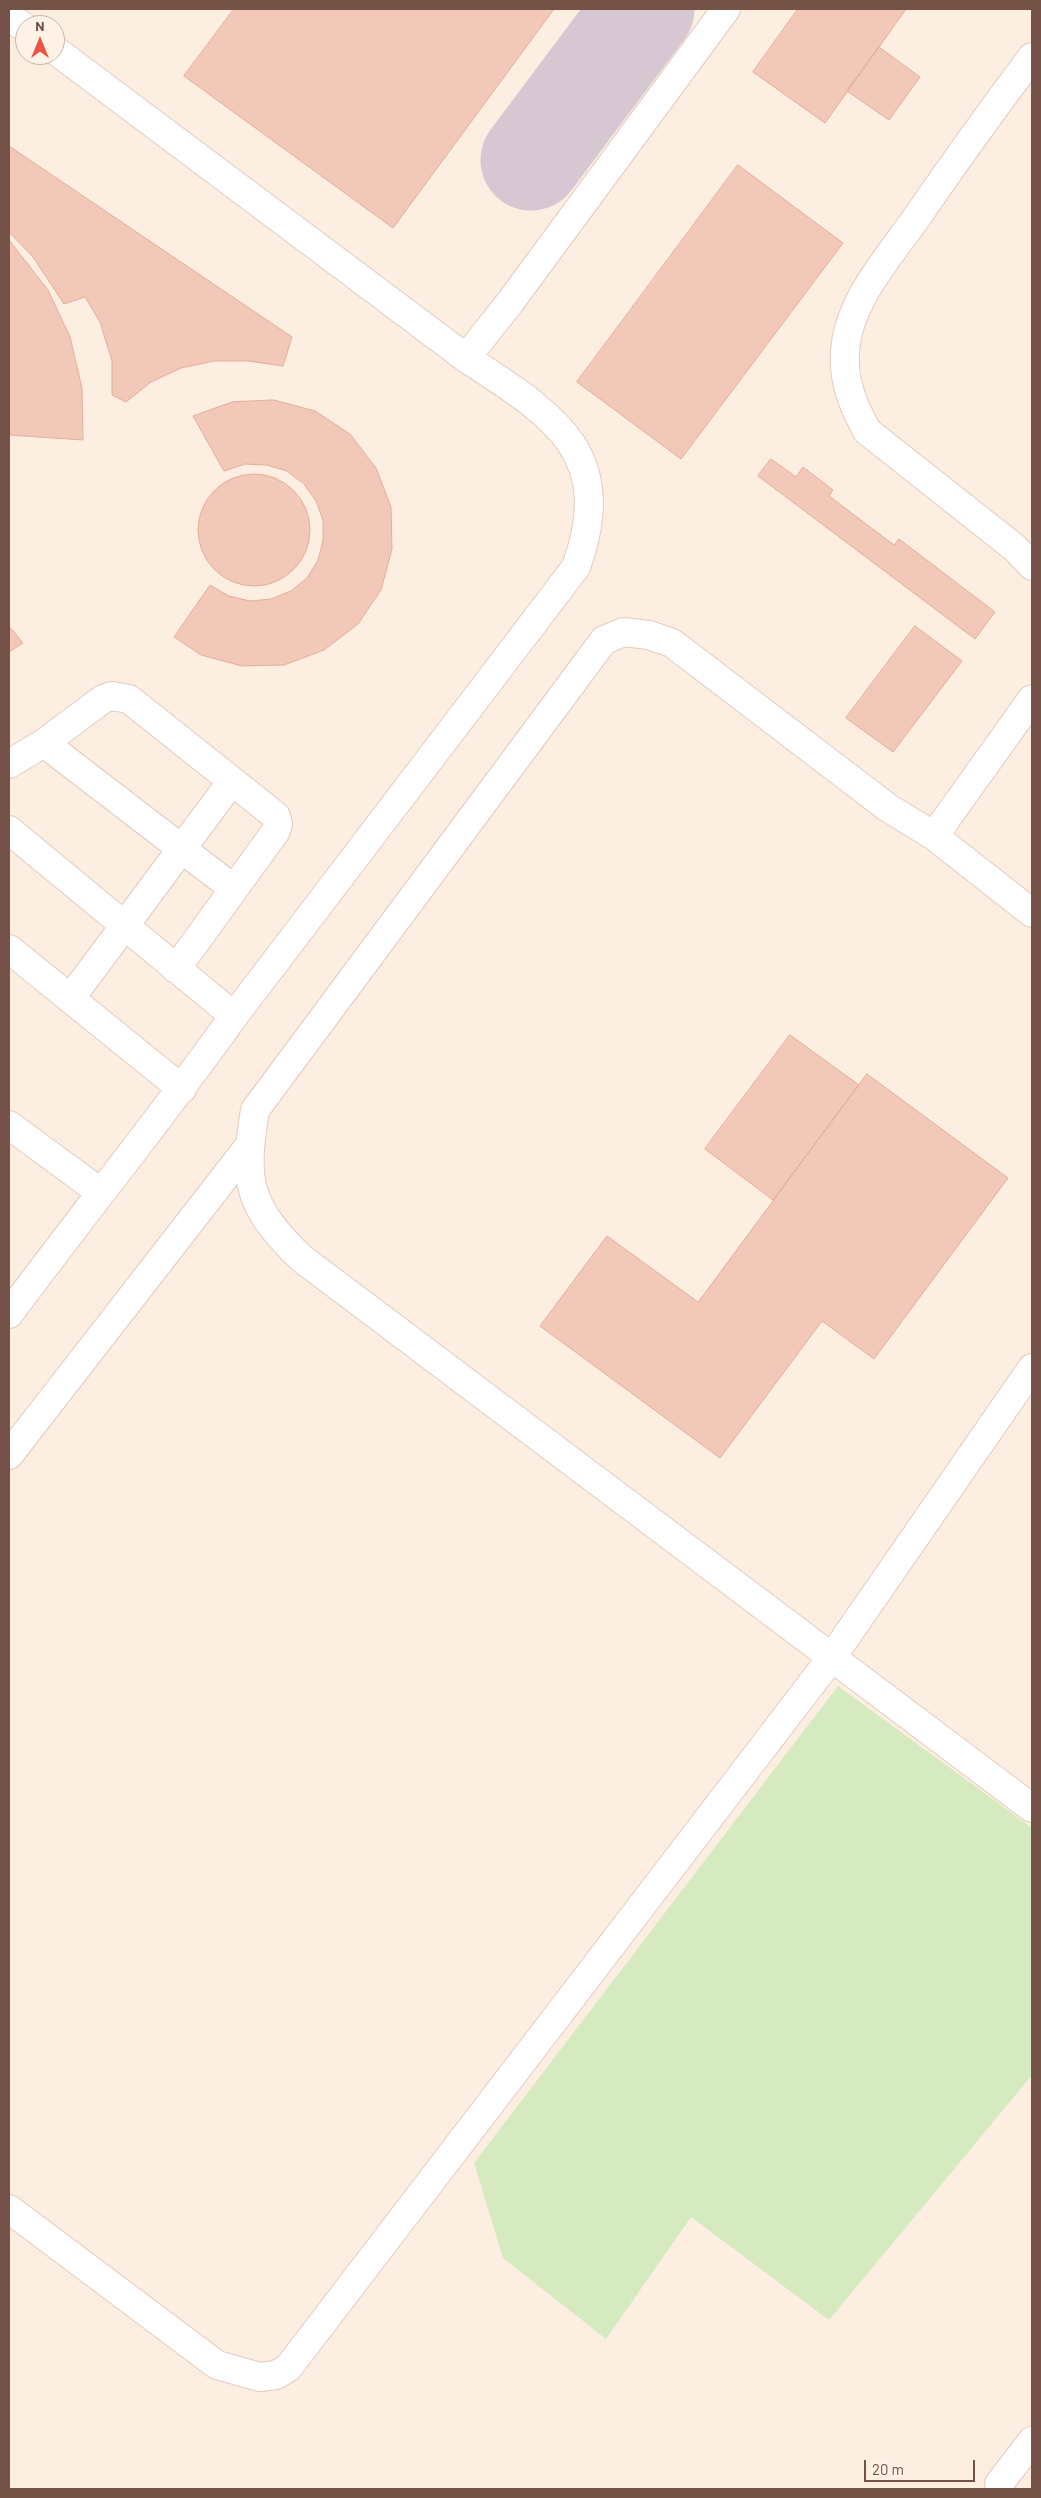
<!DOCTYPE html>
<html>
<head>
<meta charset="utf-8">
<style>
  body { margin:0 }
  #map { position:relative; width:1041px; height:2498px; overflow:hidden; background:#fceee0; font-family:Barlow,sans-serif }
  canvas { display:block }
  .frame { position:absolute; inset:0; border:10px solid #745247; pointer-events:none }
  .north { position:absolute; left:15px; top:15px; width:50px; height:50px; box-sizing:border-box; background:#fff3e7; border:1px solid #c7b3a7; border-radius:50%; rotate:0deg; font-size:14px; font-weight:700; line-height:20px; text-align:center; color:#745247 }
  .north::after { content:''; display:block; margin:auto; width:18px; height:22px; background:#e95543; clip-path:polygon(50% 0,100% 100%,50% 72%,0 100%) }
  .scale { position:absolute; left:864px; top:2460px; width:111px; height:22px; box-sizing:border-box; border:2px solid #745247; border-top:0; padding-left:6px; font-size:15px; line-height:18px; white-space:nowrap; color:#745247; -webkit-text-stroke:4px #fff3e7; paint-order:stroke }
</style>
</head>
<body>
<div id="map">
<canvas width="1041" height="2498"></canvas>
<div class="frame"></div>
<div class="north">N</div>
<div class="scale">20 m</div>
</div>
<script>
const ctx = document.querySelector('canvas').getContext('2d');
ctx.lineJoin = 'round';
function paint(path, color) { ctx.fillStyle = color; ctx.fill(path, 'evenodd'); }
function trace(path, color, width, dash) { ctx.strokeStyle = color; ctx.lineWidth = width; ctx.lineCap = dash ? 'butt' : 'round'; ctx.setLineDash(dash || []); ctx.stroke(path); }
paint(new Path2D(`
  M838,1686L1032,1828V2075L829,2320L691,2217L606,2339L503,2258L474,2163Z`), '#d5eabf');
trace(new Path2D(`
  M531,160L644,9`), '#d6c7d2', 101);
const building = new Path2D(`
  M234,9H554L393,228L184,76Z
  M798,9H906L825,123L753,72Z
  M879,47L920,77L889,120L847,91Z
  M9,146L292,337L283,366L248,361H214L181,368L151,382L126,402L112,395V361L100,322L85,297L64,304L33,257L9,232Z
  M738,165L843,243L681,459L577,382Z
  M9,240L48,290L70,337L82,388L83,440L9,435Z
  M274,400L315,411L350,434L376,468L391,507L392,549L381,590L358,624L324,650L284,665L242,666L201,655L174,637L210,585L229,596L250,601L271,599L291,591L307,578L318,560L323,541V520L316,501L304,484L287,471L267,465L245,464L224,471L193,416L232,402Z
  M771,459L796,477L803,467L833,490L829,496L894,545L899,539L995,612L975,639L758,476Z
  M198 530a56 56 0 1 1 112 0a56 56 0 1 1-112 0Z
  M9,626L23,643L9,652Z
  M915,626L962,661L893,752L846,718Z
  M790,1035L859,1085L773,1200L705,1149Z
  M867,1074L1008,1178L874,1359L822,1321L720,1458L540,1326L607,1236L698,1302Z`);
paint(building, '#f2c8b8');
trace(building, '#e5ac98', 1);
const minor = new Path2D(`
  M9,16L25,28
  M1032,57C993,109 954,163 917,217C889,257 848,301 845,352C843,382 853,405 867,431L1015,548L1032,566
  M466,358L511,301L726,9
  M44,743L234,889
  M9,764L44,743L103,699L112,696L129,699L276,816L278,824L276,831L176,969
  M9,830L234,1016
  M934,836L1032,699
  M1032,913L934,836L887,807L672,643L649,635L624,632L604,640L255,1110C243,1183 248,1206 301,1258L1032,1808
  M9,949L182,1089
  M70,999L232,781
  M9,1125L100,1192
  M9,1314C83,1214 162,1117 234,1016L576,567C618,451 551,414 466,358L55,50
  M9,1455L249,1146
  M9,2209L217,2365L260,2377L276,2375L288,2368L832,1657L1032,1368
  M999,2484L1032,2441`);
trace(minor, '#e3cbbf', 30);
trace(minor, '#fff', 28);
</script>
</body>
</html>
